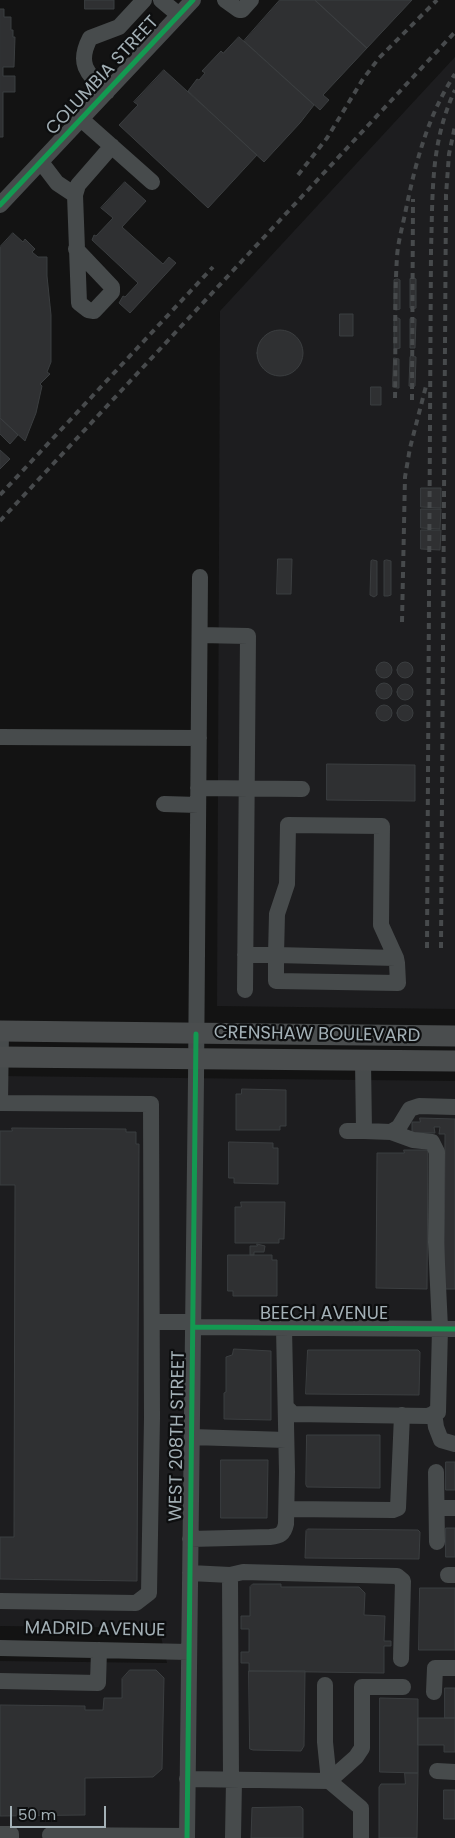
<!DOCTYPE html>
<html>
<head>
<meta charset="utf-8">
<style>
  body { margin:0 }
  #map { position:relative; width:455px; height:1838px; overflow:hidden; background:#131313; font-family:Poppins,sans-serif }
  canvas { display:block }
  .scale { position:absolute; left:10px; top:1806px; width:96px; height:22px; box-sizing:border-box; border:2px solid #a3b0b6; border-top:0; padding-left:6px; font-size:15px; line-height:18px; white-space:nowrap; color:#a3b0b6; -webkit-text-stroke:4px #0d0e0f; paint-order:stroke }
</style>
</head>
<body>
<div id="map">
<canvas width="455" height="1838"></canvas>
<div class="scale">50 m</div>
</div>
<script>
const ctx = document.querySelector('canvas').getContext('2d');
ctx.lineJoin = 'round';
function paint(path, color) { ctx.fillStyle = color; ctx.fill(path, 'evenodd'); }
function trace(path, color, width, dash) { ctx.strokeStyle = color; ctx.lineWidth = width; ctx.lineCap = dash ? 'butt' : 'round'; ctx.setLineDash(dash || []); ctx.stroke(path); }
function write(font, color, halo, rows, align = 'center') {
  ctx.font = font + ' Poppins,sans-serif'; ctx.lineWidth = 4.5; ctx.setLineDash([]); ctx.textBaseline = 'middle'; ctx.strokeStyle = halo; ctx.fillStyle = color; for (const [text, x, y, turn = 0] of rows) {
    ctx.save(); ctx.translate(x, y); ctx.rotate((+turn || 0) * Math.PI / 180); ctx.textAlign = isNaN(turn) ? turn : align; if (halo) ctx.strokeText(text, 0, 0); ctx.fillText(text, 0, 0); ctx.restore();
  }
}
paint(new Path2D(`
  M455,57V1009L217,1006L220,311Z
  M0,1076L455,1081V1838H0V1661L167,1663L159,1628L0,1626Z`), '#1d1d1f');
const building = new Path2D(`
  M85,0H114V9H85Z
  M280,0H315L367,48L323,95L329,100L320,110L244,41Z
  M315,0H412L367,48Z
  M0,9H4V17H11V30H13V37H15L14,67H3V76H15V92H3V137H0Z
  M239,37L314,105L300,123L264,162L188,91L197,79L199,80L205,73L202,71L221,51L223,53Z
  M164,70L257,155L208,208L119,125L138,105L134,102Z
  M125,182L146,201L122,227L163,264L169,257L176,263L130,313L119,303L123,296L125,297L138,283L92,240L94,235L96,236L113,218L101,208Z
  M13,233L23,242L25,239L35,249L32,252L38,257H47V276L51,315V362L47,372L50,374L40,384L42,386L36,413L25,441L0,418V247Z
  M414,278L416,279V308L412,309L410,308V279Z
  M398,279L400,280V309L396,310L394,309V280Z
  M340,314H353V336H340Z
  M398,318L400,319V348L396,349L394,348V319Z
  M412,318L416,319L415,348H410V319Z
  M257 353a23 23 0 1 1 46 0a23 23 0 1 1-46 0Z
  M412,356L416,357L415,386L413,387L409,386L410,357Z
  M394,358L399,359V388H397L393,387Z
  M371,387H381V405H371Z
  M0,418L18,435L10,444L0,434Z
  M0,450L10,459L0,469Z
  M421,488H441V508L421,507Z
  M421,509H441L440,529L421,528Z
  M421,530H441L440,550L421,549Z
  M278,559H292L291,594H277Z
  M373,560L377,561V595L374,597L370,595L371,561Z
  M387,560L391,561V595L388,596H384V561Z
  M397 670a8 8 0 1 1 16 0a8 8 0 1 1-16 0Z
  M376 670a8 8 0 1 1 16 0a8 8 0 1 1-16 0Z
  M376 691a8 8 0 1 1 16 0a8 8 0 1 1-16 0Z
  M397 692a8 8 0 1 1 16 0a8 8 0 1 1-16 0Z
  M397 713a8 8 0 1 1 16 0a8 8 0 1 1-16 0Z
  M376 713a8 8 0 1 1 16 0a8 8 0 1 1-16 0Z
  M327,764L415,765V801L327,800Z
  M242,1089L286,1090V1126H280V1130H236V1094H241Z
  M420,1118L455,1119V1289H444L445,1134H439L440,1127H434L435,1133H412V1122H420Z
  M12,1128L126,1129V1132H136V1144H139L137,1581L0,1579V1537H14L15,1185H0V1131H12Z
  M229,1142L273,1143V1148H278V1184L234,1183V1178H229Z
  M404,1150H428L427,1289L376,1288L377,1153H404Z
  M241,1202H285L284,1239H279V1243H235V1207H241Z
  M257,1244L265,1246L264,1252H254V1255H250V1246H257Z
  M228,1255H272V1260H277V1296H233V1291H228Z
  M234,1349L271,1351V1420L224,1419V1393L226,1392V1357L232,1355Z
  M308,1350H418L420,1352L419,1395L306,1394Z
  M307,1435H380V1488L307,1487L306,1485Z
  M221,1460H268L267,1518H221Z
  M446,1462H455V1490H446Z
  M446,1528H455V1557H446Z
  M308,1529L418,1530L420,1532L419,1559L305,1558L306,1531Z
  M253,1584H281V1587H359L365,1593L364,1615L385,1616L384,1641H391V1646H384V1673L249,1671V1663H241V1652H249V1629H241V1616H250V1587Z
  M420,1588H455V1650H419Z
  M130,1670H156L164,1678L162,1769L153,1777L85,1778V1815L0,1816V1705L85,1706V1710H103L104,1698H122V1679Z
  M249,1671H305L304,1746L301,1751L253,1750L250,1749Z
  M445,1688H455V1718H445Z
  M380,1698L418,1699V1773L380,1772Z
  M418,1718H455V1752H444V1745H418Z
  M405,1773H418L417,1838H379V1787L381,1784H405Z
  M444,1790H455V1819H444Z
  M301,1807L303,1809V1838H251L252,1808Z`);
paint(building, '#2f3032');
trace(building, '#3b3e40', 1);
trace(new Path2D(`
  M161,0L179,15
  M225,0L239,10H242L251,0
  M107,92C88,74 76,65 90,38L119,27L144,0
  M81,119L152,182
  M41,162L57,183L75,195
  M0,205L193,0
  M76,249L112,287V292L94,311L88,310L79,303L75,195L78,185L112,146
  M200,635L248,636L245,990
  M0,737L199,738
  M198,788L302,789
  M164,804L198,805
  M245,955H276V981L398,983L397,963L396,958L381,925L382,826L288,825L287,884L277,914L276,955L396,958
  M0,1103L151,1104L152,1418L149,1593L136,1603L0,1601
  M0,1103L1,1031
  M347,1131H364L363,1061
  M364,1131L391,1132L399,1127L410,1109L419,1106L455,1107
  M152,1322H193
  M193,1327L455,1329
  M286,1407L293,1414L428,1416L438,1412L440,1328L436,1242L437,1152L432,1142L413,1140L391,1132
  M434,1413L436,1427L441,1440L455,1444
  M192,1437L286,1440
  M436,1472L437,1542
  M437,1508H455
  M287,1509L393,1510L398,1508L402,1415
  M190,1539L270,1537C280,1536 284,1534 286,1524L287,1472L284,1328
  M190,1573L230,1575L243,1572L397,1576L403,1581L401,1659
  M230,1575L231,1780
  M448,1575H455
  M0,1648L189,1652
  M0,1681L98,1683L99,1650
  M325,1685V1742L329,1781L361,1808V1838
  M434,1692L435,1668H455
  M437,1771L455,1772
  M187,1779L329,1781
  M329,1781L356,1757L362,1748V1687H403
  M0,1834H11V1838
  M50,1835L187,1836
  M187,1838L196,1079L200,577
  M233,1838L234,1780`), '#474b4c', 16);
trace(new Path2D(`
  M0,1031L455,1036
  M0,1057L455,1061`), '#4a4d4e', 21);
trace(new Path2D(`
  M298,175L327,138L363,79L379,58L437,0
  M395,398C396,352 394,304 397,257C398,241 403,225 406,209C416,161 428,115 455,74
  M412,400L413,199
  M0,495L213,267
  M0,521L455,32
  M402,622L405,477L410,448L426,386
  M427,948L431,250C433,192 430,144 455,90
  M441,948L446,195L449,154L455,126`), '#474a4c', 4, [6, 5]);
trace(new Path2D(`
  M0,205L193,0
  M193,1327L455,1329
  M187,1838L196,1034`), '#139951', 5);
write('18px', '#a3b0b6', '#0d0e0f', [
  ["COLUMBIA STREET",103,76,-47],
  ["CRENSHAW BOULEVARD",317,1035,1],
  ["BEECH AVENUE",324,1314],
  ["WEST 208TH STREET",178,1436,-89],
  ["MADRID AVENUE",95,1630,1]
]);
</script>
</body>
</html>
